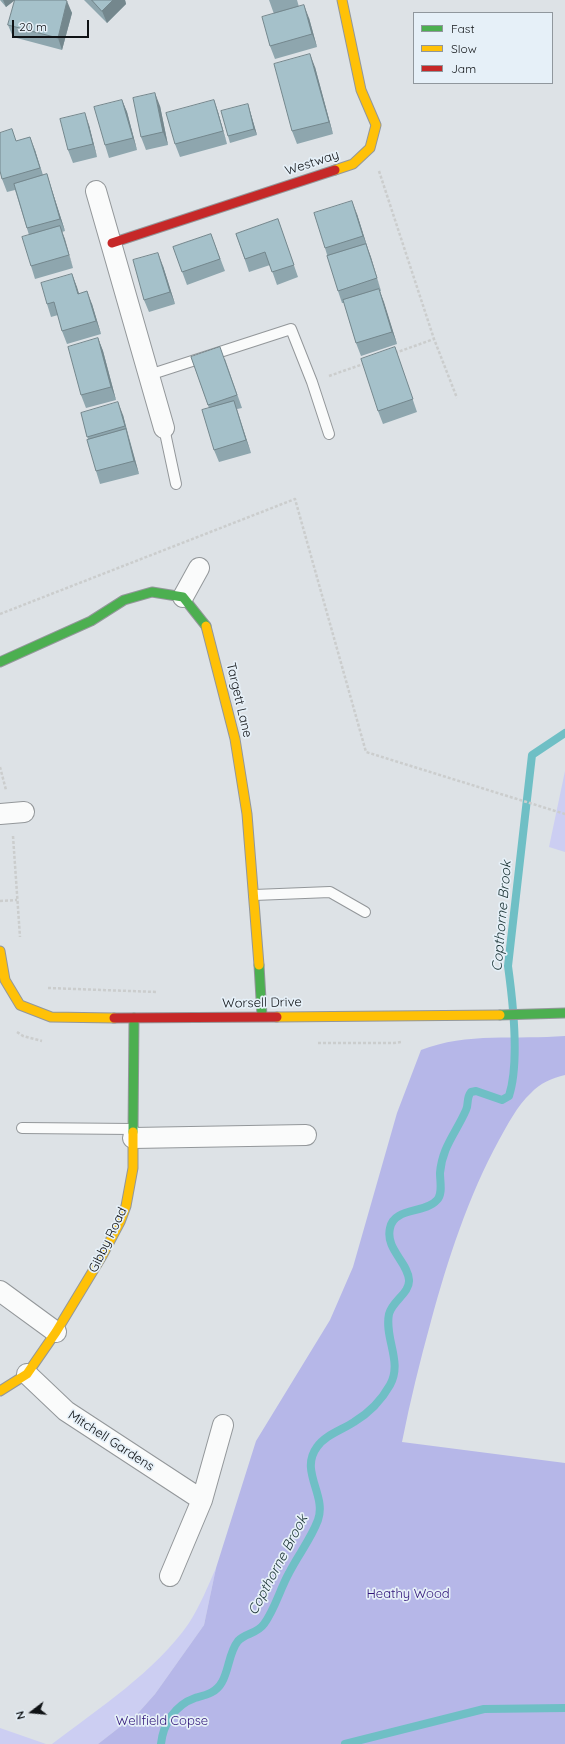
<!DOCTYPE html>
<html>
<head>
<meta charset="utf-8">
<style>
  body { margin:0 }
  #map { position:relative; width:565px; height:1744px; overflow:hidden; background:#dde2e6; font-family:Quicksand,sans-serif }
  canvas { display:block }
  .legend { position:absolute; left:413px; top:12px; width:140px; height:72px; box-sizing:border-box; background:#e6f0f8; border:1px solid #90979d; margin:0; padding:5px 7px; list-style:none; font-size:12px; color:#0f1215 }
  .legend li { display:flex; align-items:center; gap:8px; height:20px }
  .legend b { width:20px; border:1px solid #90979d }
  .north { position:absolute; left:12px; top:1692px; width:40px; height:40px; -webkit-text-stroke:3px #e6f0f8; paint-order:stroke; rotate:254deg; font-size:11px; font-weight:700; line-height:16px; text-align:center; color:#0f1215 }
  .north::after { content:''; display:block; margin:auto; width:14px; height:18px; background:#0f1215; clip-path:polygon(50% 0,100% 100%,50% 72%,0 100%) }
  .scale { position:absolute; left:12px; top:20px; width:77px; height:18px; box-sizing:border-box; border:2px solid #0f1215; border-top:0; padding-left:5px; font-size:12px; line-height:14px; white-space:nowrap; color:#0f1215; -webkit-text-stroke:3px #e6f0f8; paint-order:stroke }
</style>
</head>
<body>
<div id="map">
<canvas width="565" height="1744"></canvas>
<ul class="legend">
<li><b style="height:5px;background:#4caf50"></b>Fast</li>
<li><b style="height:5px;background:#ffc107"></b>Slow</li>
<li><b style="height:5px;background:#c62828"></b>Jam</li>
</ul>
<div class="north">N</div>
<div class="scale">20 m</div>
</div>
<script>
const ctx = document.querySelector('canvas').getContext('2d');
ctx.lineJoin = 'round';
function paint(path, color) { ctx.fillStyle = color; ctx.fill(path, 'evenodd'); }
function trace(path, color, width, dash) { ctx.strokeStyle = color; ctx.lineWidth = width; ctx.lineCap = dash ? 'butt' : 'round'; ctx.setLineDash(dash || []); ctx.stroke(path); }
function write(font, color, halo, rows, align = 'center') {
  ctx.font = font + ' Quicksand,sans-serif'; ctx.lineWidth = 3.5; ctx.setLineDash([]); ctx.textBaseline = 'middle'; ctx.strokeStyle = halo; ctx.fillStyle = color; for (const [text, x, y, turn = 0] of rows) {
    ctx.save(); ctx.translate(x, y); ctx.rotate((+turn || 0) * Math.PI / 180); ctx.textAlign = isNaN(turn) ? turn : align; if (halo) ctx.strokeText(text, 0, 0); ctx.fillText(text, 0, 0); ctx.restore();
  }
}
paint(new Path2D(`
  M565,771V852L549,847Z
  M216,1568L204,1625L155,1694L139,1712L98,1744H52C98,1709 156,1671 189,1623C200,1606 208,1586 216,1568Z
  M0,1728L46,1744H0Z`), '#cccef2');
paint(new Path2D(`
  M565,1036V1075C552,1078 540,1083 531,1093C517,1106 508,1124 499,1140C468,1197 448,1259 431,1321C420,1361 410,1401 402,1442L565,1463V1744H98L139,1712L155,1694L204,1625L216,1568L256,1441L330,1320L353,1267L397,1113L421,1050C467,1032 517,1040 565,1036Z`), '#b6b7e8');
trace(new Path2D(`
  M161,1744C163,1724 175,1705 195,1698C206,1695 216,1693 222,1682C229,1670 229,1652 238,1641C245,1633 257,1634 264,1624C275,1609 280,1589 289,1573C298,1555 311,1539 318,1520C327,1495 299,1471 317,1447C325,1435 342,1430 354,1422C369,1413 381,1401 390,1385C403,1362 384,1338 389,1314C392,1301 410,1293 409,1280C408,1262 385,1249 390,1228C394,1207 425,1214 437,1200C443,1194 440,1182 440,1173C442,1147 456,1133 466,1110C469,1104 466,1098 471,1092L476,1091L502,1100L509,1096C520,1062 513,1002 508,966L532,755L565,733
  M345,1744L484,1709L565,1708`), '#6fbfc5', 8);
const lane = new Path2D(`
  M149,375L291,329L312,382L329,434
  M164,428L176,484
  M254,895L330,892L365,912
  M22,1128L133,1129`);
const street = new Path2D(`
  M96,191L164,428
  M183,597L199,568
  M0,814L24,812
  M133,1138L306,1135
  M0,1291L56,1332
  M27,1374L66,1411L202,1500
  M170,1576L202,1500L223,1425`);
const fast = new Path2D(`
  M0,662L91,621L124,600L152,592L183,597L206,626
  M259,965L262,1016
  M500,1015L565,1013
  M133,1132L134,1018`);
const slow = new Path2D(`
  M335,170L353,164L370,148L376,125L361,90L342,0
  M206,626L235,739L247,814L259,965
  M0,951L5,980L20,1005L51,1017L114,1018
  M277,1017L500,1015
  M0,1391L27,1374L56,1332L102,1256L120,1222L126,1206L133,1168V1132`);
const jam = new Path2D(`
  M112,243L335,170
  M114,1018L277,1017`);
trace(lane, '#93979a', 12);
trace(street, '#93979a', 22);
trace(fast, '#93979a', 11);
trace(slow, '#93979a', 11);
trace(jam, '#93979a', 11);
trace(new Path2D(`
  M379,171L434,339L457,398
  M395,353L434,339
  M329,376L366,363
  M0,614L295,499L366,752L565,814
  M0,767L6,790
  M13,836L20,937
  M0,901L17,900
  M48,988L157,992
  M17,1032L23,1036L42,1041
  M318,1043H394L401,1042`), '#cbcdcd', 2.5, [3, 2]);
trace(lane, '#fafbfb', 10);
trace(street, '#fafbfb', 20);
trace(fast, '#4caf50', 9);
trace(slow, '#ffc107', 9);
trace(jam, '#c62828', 9);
paint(new Path2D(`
  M0,0H65L72,13L62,50L13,37L8,25L15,0L6,7Z
  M84,0H125L126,4L107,23Z
  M269,0H297L299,7L286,11L309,18L317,47L275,59L270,46L274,14Z
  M315,67L333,134L297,144L292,131Z
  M122,100L127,112L137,150L109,158L105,145Z
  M214,100L218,112L227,144L180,157L175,144Z
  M248,104L257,135L230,143L228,136Z
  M160,106L168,145L146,150L141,137Z
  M89,125L97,157L73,163L68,150Z
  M16,141L35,150L43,175L47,174L51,187L65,231L62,232L73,268L35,279L31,266L29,235L15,190L7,192L2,179Z
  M357,214L381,291H380L397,344L361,356L356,343L344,303H342L338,291L325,248Z
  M278,219L298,277L277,285L270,265L249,272L236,234Z
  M211,234L225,271L187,285L173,247Z
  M163,266L175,304L149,312L144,300Z
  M72,274L79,294L92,304L101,334L67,344L62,331L58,315L51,317L47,304Z
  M98,338L103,351L116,400L86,408L81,395Z
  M395,347L417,412L383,424L378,411Z
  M191,357L225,359L242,408L237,409L251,453L219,462L214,450L209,408Z
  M81,413L123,415L139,474L100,484L96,471L88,439Z`), '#8ea6ae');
paint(new Path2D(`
  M3,0H15L6,7Z
  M113,0H125L126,4L107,23L102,11Z
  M67,1L72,13L62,50L58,38Z
  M304,5L309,18L317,47L312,34Z
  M310,54L315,67L333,134L329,122Z
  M155,93L160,106L168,145L163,132Z
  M122,100L127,112L137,150L133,138Z
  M214,100L218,112L227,144L223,131Z
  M248,104L250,111L257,135L254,129Z
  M85,113L89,125L97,157L93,144Z
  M30,137L35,150L44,181L40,168Z
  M47,174L51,187L65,231L60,219Z
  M352,201L357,214L368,249L363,236Z
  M60,226L65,239L73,268L69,255Z
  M366,244L371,257L381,291L377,278Z
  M158,253L163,266L175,304L170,292Z
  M72,274L77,287L83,307L78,294Z
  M379,289L384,302L397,344L392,332Z
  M87,291L92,304L101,334L96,321Z
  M98,338L103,351L116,400L111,387Z
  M234,401L238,414L251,453L246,440Z
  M118,402L123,415L129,439L125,426Z
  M126,429L130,442L139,474L134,461Z`), '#74878d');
const building = new Path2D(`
  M15,0H65L67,1L58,38L8,25Z
  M92,0H113L102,11Z
  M304,5L312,34L270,46L262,17Z
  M310,54L329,122L292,131L274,64Z
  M155,93L163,132L141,137L133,98Z
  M122,100L133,138L105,145L94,107Z
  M214,100L223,131L175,144L166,113Z
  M248,104L254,129L228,136L221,111Z
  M85,113L93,144L68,150L60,119Z
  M12,129L16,141L30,137L40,168L2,179L0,171V133Z
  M47,174L60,219L27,228L14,184Z
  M352,201L363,236L325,248L314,213Z
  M278,219L294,265L272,272L265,252L245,259L236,234Z
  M60,226L69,255L31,266L22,237Z
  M211,234L220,259L182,272L173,247Z
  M366,244L377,278L338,291L327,256Z
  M158,253L170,292L144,300L133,260Z
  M72,274L78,294L87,291L96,321L62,331L54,302L47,304L41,283Z
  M379,289L392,332L356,343L343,300Z
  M98,338L111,387L81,395L68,347Z
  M220,347L237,395L208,405L191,357Z
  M395,347L413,399L378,411L361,359Z
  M234,401L246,440L214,450L202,410Z
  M118,402L125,426L87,437L81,413Z
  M126,429L134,461L96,471L87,440Z`);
paint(building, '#a5c1ca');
trace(building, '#74878d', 1);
write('13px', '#0f1215', '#e6f0f8', [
  ["Westway",312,163,-18],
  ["Targett Lane",239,700,77],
  ["Worsell Drive",262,1003,-1],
  ["Gibby Road",108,1240,-64],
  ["Mitchell Gardens",111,1441,33]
]);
write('13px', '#2d1277', '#e6f0f8', [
  ["Heathy Wood",408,1594],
  ["Wellfield Copse",162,1721]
]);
write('italic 14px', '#193233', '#e6f0f8', [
  ["Copthorne Brook",502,916,-85],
  ["Copthorne Brook",278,1565,-62]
]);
</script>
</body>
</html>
